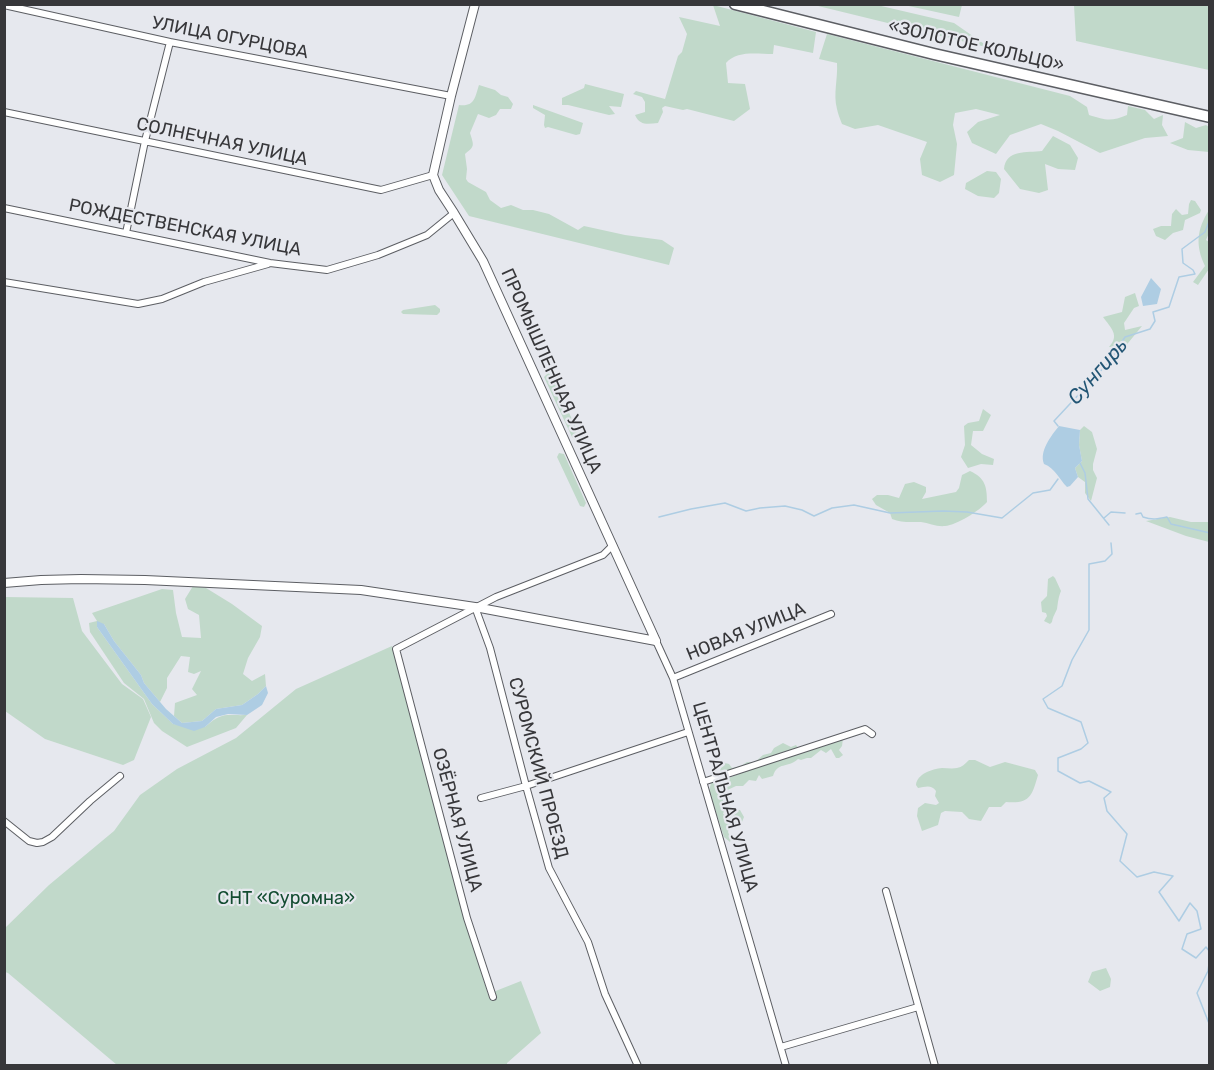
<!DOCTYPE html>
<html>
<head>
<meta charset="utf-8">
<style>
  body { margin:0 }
  #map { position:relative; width:1214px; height:1070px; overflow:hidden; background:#e6e8ee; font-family:Rubik,sans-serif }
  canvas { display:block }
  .frame { position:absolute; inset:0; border:6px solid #37373a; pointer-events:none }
</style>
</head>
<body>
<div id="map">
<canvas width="1214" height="1070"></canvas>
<div class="frame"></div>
</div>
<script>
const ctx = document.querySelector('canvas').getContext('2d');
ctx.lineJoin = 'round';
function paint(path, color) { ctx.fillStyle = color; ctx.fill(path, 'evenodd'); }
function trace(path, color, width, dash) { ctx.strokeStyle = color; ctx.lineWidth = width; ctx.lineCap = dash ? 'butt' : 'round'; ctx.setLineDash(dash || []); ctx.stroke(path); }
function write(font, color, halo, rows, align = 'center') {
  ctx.font = font + ' Rubik,sans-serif'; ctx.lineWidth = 4.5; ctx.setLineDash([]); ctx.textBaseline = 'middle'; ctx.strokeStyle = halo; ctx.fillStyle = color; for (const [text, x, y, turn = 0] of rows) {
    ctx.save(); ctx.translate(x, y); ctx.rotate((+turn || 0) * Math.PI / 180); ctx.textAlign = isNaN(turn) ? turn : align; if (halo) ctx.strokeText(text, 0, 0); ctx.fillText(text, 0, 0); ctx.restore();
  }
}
paint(new Path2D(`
  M713,5L816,32L813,53L774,45L773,54C757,54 737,50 726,63L728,83L745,84L750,109L734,121L687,109L683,110L665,106L662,108L663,112L658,123C648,124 640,126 635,115L645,112V102L642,97L633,94L636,91L665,99L678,56L682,52L687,34L679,17L720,26Z
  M814,5H877L954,23L990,48Z
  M904,5H962L959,17Z
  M1074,5H1209V70L1076,41Z
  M827,34L1070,96L1087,107L1089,115C1105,120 1111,122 1127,115L1128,106L1145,110L1154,119L1163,115L1162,125L1168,136L1145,138L1100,153L1058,131L1041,124L1010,135L996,154L972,143L967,132L978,122L1000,115L976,109L955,113L953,125L957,144L954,175L940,182L922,175L920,159L927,142L878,125L855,129L842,124C840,119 838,114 837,109C833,94 838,79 837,63L819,59Z
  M585,84L624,94L621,107L609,106L615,114L609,115L568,105H562V98L584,88Z
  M479,85L495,90L501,95L508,97L513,104L511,109H500L496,115L489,118L478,114L470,133C474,146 475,146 465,154L467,169L466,179L468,182L486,192L490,200L501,208L511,205L523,210H533L549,214L578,230L584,226L625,235L662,240L674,248L669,265L469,216L442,175L459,105C475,107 475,97 479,85Z
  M533,105L583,123L580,134L576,135L548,127L545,128L544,125L545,115L533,108Z
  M1185,122L1196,128L1206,125L1209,127V152L1188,150L1170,143L1183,138Z
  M1053,136L1070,145L1078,158L1075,170L1058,169L1045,164L1048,190L1039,193L1020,189L1004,169C1006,149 1027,153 1042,151Z
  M987,171L996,172L1001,179L999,193L994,198L978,196L965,189L966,183Z
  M1191,200L1195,201L1201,210L1200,213L1185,220L1183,230L1173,233L1165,240L1156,236L1153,229L1161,226H1171L1172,214L1176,209L1182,215L1188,214L1189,204Z
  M1209,210V233L1206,240L1209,242V269L1198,285L1193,282L1205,266C1195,245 1197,229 1209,210Z
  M1135,293L1139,306L1134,308L1124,323L1125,330L1142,326L1124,348L1109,347C1120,335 1111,328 1103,317L1122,312L1125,297Z
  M435,305L440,309V312L437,315L403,314L401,312L403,310Z
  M548,373L551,375L580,436V441L577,443L572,437L544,377Z
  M983,409L991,415L983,431H973L971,445L982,454L994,459L993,465L981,464L968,468L961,457L965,445L964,426L968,423L979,421Z
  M1084,426L1092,432L1097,449L1093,464V470L1097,478L1091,501L1085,493V482L1078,477L1075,468L1082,461L1079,445L1080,430Z
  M559,453L564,454L586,503L584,507L580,506L557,457Z
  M970,471C985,478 987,486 987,502C979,511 957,525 945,526C937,527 929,523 921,522C911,522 901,523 892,519L890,513L876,505L872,499L877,495H888L899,498L905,484L914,482L926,487V492L922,499L956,492L959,488L962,475Z
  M1170,517L1191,522H1209V542L1186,536L1146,521Z
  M1053,576L1055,578L1061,591C1058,598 1058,603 1057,609C1055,614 1053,616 1052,622L1050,624L1044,621L1047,616L1046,613L1042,612L1041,602L1047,596L1048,579Z
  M193,586L206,588L232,604L262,626L260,637L248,658L243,674L252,681L265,674L266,686L258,694L242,705L216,709L202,721L182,723L174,716L175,703L197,695L192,689L201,671L194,674L188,672L190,657L181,656L167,678V688L160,702L144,683L141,675L114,641L104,624L97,627L152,704L173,724L205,727C223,711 226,716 247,715L236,728L187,747L162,731L154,723L144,699L124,683L90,632L89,623L97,621L92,613L162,589L173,590L176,613L182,637L201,638L199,615L188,609L185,599Z
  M5,597L73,598L82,631L122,684L143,699L151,717L134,760L123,765L45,739L5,711Z
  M392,646L465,922L488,994L521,981L541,1033L507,1063V1065H117L8,973L5,972V928L49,885L114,831L140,795L177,769L236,738L296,689Z
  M843,738L842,746L839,750L843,755L839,758H836L831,749L826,753L821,750L811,758H807L801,760L798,759C787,769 778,761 773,776L762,779L759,775L756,781L749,780L743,786H736L721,793L725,808L723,814L725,815C730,811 734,809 740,810L744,817L742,822C733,823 731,824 728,832L731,839L730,842L724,837L709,791L711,783L720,782L741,773Z
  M783,743L791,747L796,745L799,749L714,775L720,771L722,764L725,763L729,764L732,768L741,766L747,762H755L763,755L771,753L774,748Z
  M969,760H975L990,767L1005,762L1035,770L1038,775C1032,796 1030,804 1006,802L1001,807H989L981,821L969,819L962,812L945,811L941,813L938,825L922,831L917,816L918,808L925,803L936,805L939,803L935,796L936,791C931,784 925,787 918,788L916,785C917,774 932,769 942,768C947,768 952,769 957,768C962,767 965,764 969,760Z
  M1106,968L1111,979L1110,987L1100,991L1088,982L1092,972Z`), '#c1d9ca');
paint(new Path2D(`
  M1151,278L1161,289L1157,304L1143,306L1141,297Z
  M1059,426L1080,430L1079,445L1082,461L1075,468L1078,477L1070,486L1067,487C1059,479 1055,468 1044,464C1039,451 1051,436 1059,426Z
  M97,621L104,624L114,641L141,675L144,683L166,709L182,723L202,721L216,709L242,705L258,694L266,686L268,693L262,705L247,715L228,714L216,717L205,727L194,731L173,724L152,704L97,627Z`), '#aecde3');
trace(new Path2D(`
  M1058,426L1054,421L1109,362L1125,337L1150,329L1155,321L1153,312L1169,307L1179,277L1195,274L1193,270L1183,263L1182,249L1205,232L1210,219
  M1080,463L1085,473L1088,499L1109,525
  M1136,514L1141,513L1143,517C1152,520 1158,519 1167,517L1171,524L1210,533
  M659,517L691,509L725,503L746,511L760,508L785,506L802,510L814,516L832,508L854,505L890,513L943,511L967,512L1002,518L1033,493L1050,490L1058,479
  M1104,518L1111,512L1125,513
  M1111,543L1112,554L1105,561L1089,564V630L1072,660L1062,686L1043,699L1048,708L1081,722L1088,743L1081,749L1058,758V771L1080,783L1089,781L1111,792L1104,798L1107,811L1127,834L1120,861L1137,877L1154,872L1173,876L1159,892L1179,921L1190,903L1197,911L1201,929L1187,934L1182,949L1196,958L1206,947L1210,952
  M1210,957L1208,971L1197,993L1210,1026`), '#aecde3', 1.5);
const street = new Path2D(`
  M4,5L170,42L451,96
  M4,112L381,190L433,175
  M4,208L270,263L327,270L378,255L427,235L454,213
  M126,233L145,141L170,42
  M4,282L138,304L162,299L204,282L268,264
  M475,607L490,648L526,786L549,868L588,942L605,994L638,1066
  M656,641L673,678L786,1066
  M673,678L831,614
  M703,782L865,729L872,734
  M481,798L526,786L688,732
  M4,821L29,841L37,843L43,842L52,837L90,801L120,776
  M886,891L935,1066
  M493,997L467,918L396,649L496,597L603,555L613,545
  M781,1047L918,1007`);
const secondary = new Path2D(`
  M475,4L451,96L433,175L439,190L454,213L483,261L656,641
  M4,583L41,580L81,579L145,580L361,590L475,607L656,641`);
const highway = new Path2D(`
  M735,4L934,54L1210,117`);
trace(street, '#5c5e63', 8);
trace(secondary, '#5c5e63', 10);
trace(highway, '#5c5e63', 13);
trace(street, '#fff', 6);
trace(secondary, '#fff', 8);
trace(highway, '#fff', 10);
write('18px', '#37373a', '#e6e8ee', [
  ["УЛИЦА ОГУРЦОВА",230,38,11],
  ["«ЗОЛОТОЕ КОЛЬЦО»",976,46,13],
  ["СОЛНЕЧНАЯ УЛИЦА",222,142,12],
  ["РОЖДЕСТВЕНСКАЯ УЛИЦА",185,228,11],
  ["ПРОМЫШЛЕННАЯ УЛИЦА",551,371,66],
  ["НОВАЯ УЛИЦА",746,632,-22],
  ["СУРОМСКИЙ ПРОЕЗД",538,768,75],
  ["ЦЕНТРАЛЬНАЯ УЛИЦА",725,797,74],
  ["ОЗЁРНАЯ УЛИЦА",457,820,75]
]);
write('18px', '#134c31', '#e6e8ee', [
  ["СНТ «Суромна»",286,899]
]);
write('italic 20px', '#225574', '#e6e8ee', [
  ["Сунгирь",1098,372,-49]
]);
</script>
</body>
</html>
